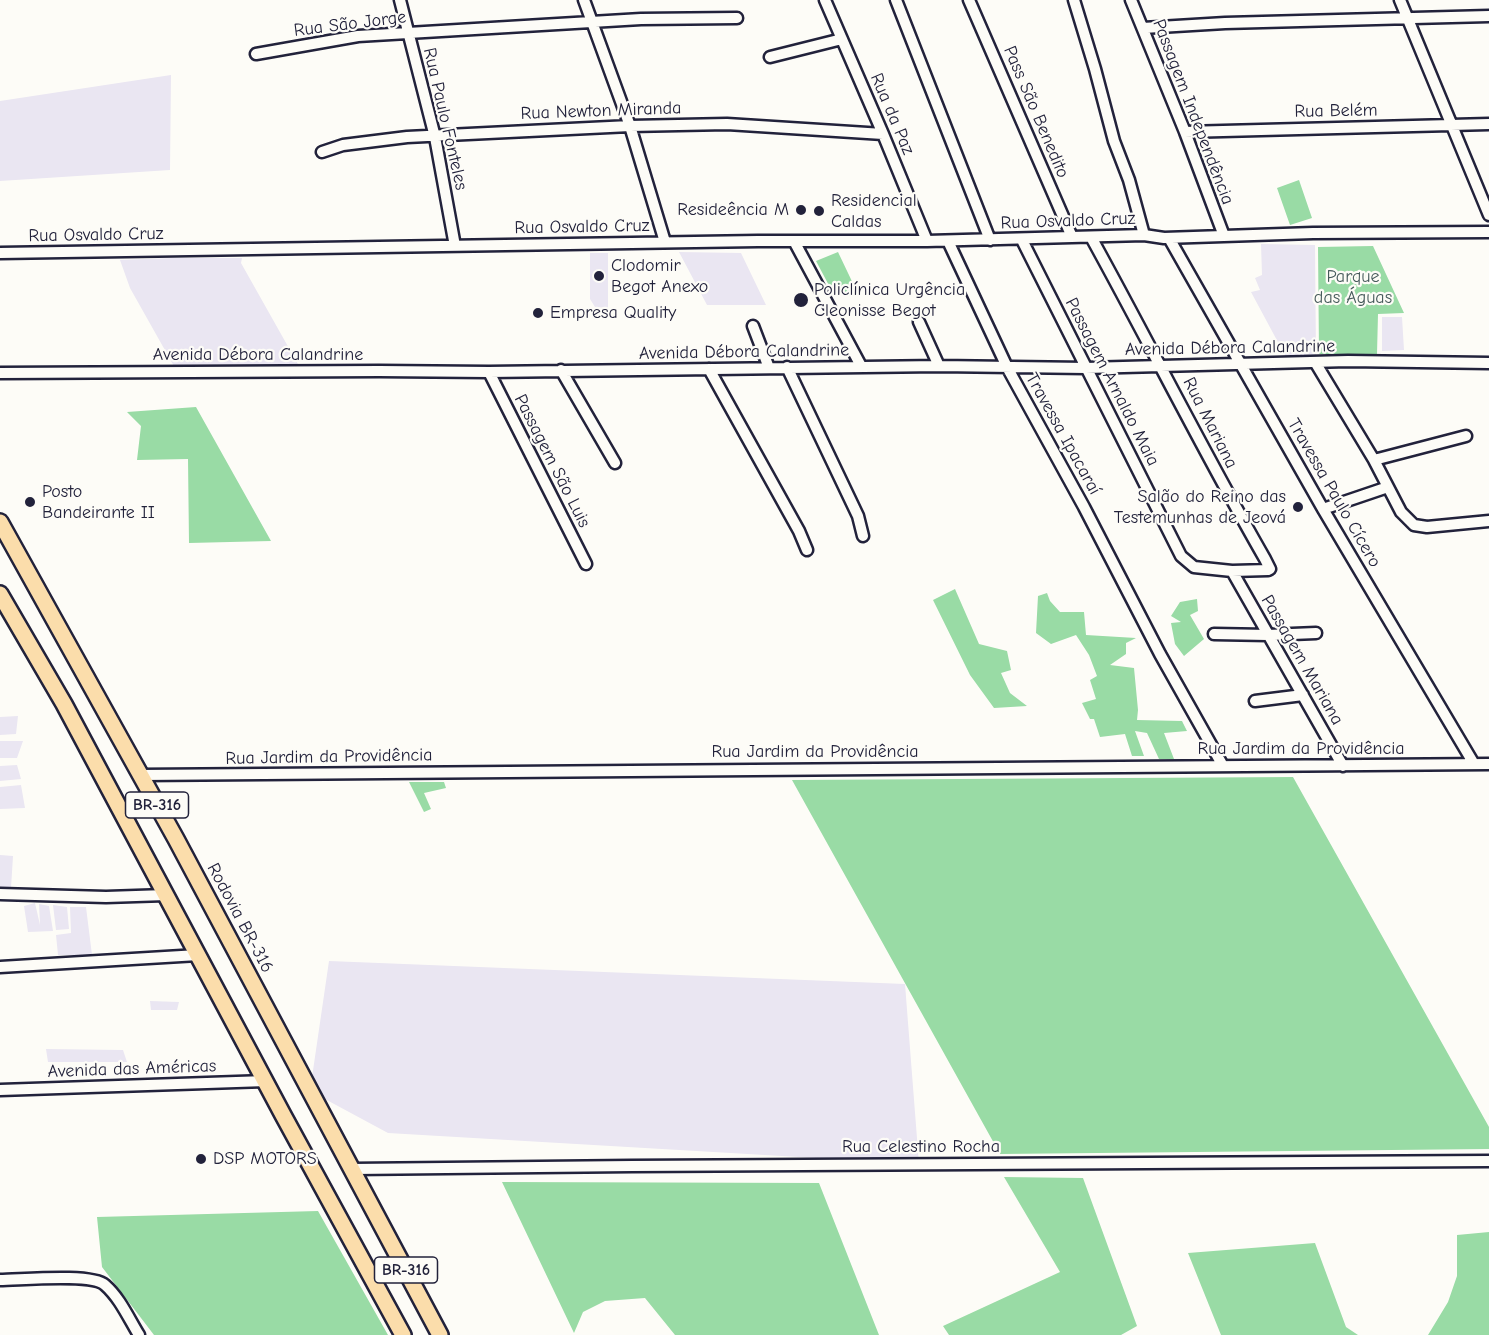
<!DOCTYPE html>
<html>
<head>
<meta charset="utf-8">
<style>
  body { margin:0 }
  canvas { display:block; background:#fdfcf7 }
</style>
</head>
<body>
<canvas width="1489" height="1335"></canvas>
<script>
const ctx = document.querySelector('canvas').getContext('2d');
ctx.lineJoin = 'round';
function paint(path, color) { ctx.fillStyle = color; ctx.fill(path, 'evenodd'); }
function trace(path, color, width, dash) { ctx.strokeStyle = color; ctx.lineWidth = width; ctx.lineCap = dash ? 'butt' : 'round'; ctx.setLineDash(dash || []); ctx.stroke(path); }
function write(font, color, halo, rows, align = 'center') {
  ctx.font = font + ' "Comic Neue",sans-serif'; ctx.lineWidth = 4.5; ctx.setLineDash([]); ctx.textBaseline = 'middle'; ctx.strokeStyle = halo; ctx.fillStyle = color; for (const [text, x, y, turn = 0] of rows) {
    ctx.save(); ctx.translate(x, y); ctx.rotate((+turn || 0) * Math.PI / 180); ctx.textAlign = isNaN(turn) ? turn : align; if (halo) ctx.strokeText(text, 0, 0); ctx.fillText(text, 0, 0); ctx.restore();
  }
}
paint(new Path2D(`
  M171,75L170,170L0,181V101Z
  M1261,244L1315,245L1316,359H1287L1251,292L1260,290L1255,278L1262,275Z
  M679,252L741,253L766,305H707Z
  M590,253H608V308L595,307L590,299Z
  M172,258H242L241,263L299,366L175,368L130,288L120,260Z
  M1382,317H1402L1404,350L1382,351Z
  M18,716L16,734L0,735V717Z
  M0,741H23L17,758H0Z
  M17,765L21,779L0,781V766Z
  M21,785L25,808L0,809V787Z
  M0,855L13,856L11,888H0Z
  M35,903L40,925L39,904L49,906L53,931L28,932L24,906Z
  M53,905L67,907L69,929L56,930Z
  M70,907H86L92,955H58L56,935L71,933Z
  M329,961L905,984L919,1164L388,1133L310,1091Z
  M150,1001L179,1002L177,1010H151Z
  M46,1049L123,1050L127,1062H48Z`), '#eae6f2');
paint(new Path2D(`
  M1299,180L1312,218L1290,225L1277,188Z
  M1373,246L1404,313L1378,314L1377,354H1319L1318,247Z
  M838,252L858,294L833,293L816,261Z
  M196,407L271,541L189,543L188,459L137,460L141,426L127,412Z
  M955,589L979,644L1007,651L1011,670L1001,673L1010,693L1027,706L994,708L970,675L933,600Z
  M1047,593L1050,601L1060,612H1084L1086,635L1136,638L1126,643V654L1110,665L1134,668L1138,710L1137,720L1182,721L1187,731L1164,733L1174,759H1159L1147,733L1135,731L1144,756H1132L1125,734L1100,737L1094,719H1090L1082,703L1096,699L1090,680L1097,676L1089,655L1076,635L1051,644L1036,633L1038,596Z
  M1197,599L1198,611L1190,615L1204,639L1184,656L1175,644L1171,623L1181,622L1171,616L1180,602Z
  M1293,777L1489,1127V1149L1000,1154L792,780Z
  M409,782H444L446,788L424,793L431,809L424,812Z
  M1004,1177L1083,1178L1137,1326L1121,1335H949L943,1326L1060,1272Z
  M502,1182L819,1183L879,1335H675L645,1298L605,1301L583,1312L574,1333Z
  M318,1211L388,1335H154L102,1267L97,1217Z
  M1489,1232V1335H1428L1448,1302L1457,1276V1235Z
  M1315,1243L1346,1327L1358,1335H1221L1188,1253Z`), '#99dba5');
const minor = new Path2D(`
  M400,0L435,137L455,246
  M584,0L630,126L665,242
  M825,0L883,134L927,241
  M896,0L990,240
  M969,0L1072,237
  M1074,0L1095,69L1114,141L1129,180L1144,235
  M1131,0L1185,132L1224,236
  M1400,0L1489,215
  M1143,28L1225,23L1489,16
  M256,54L358,36L641,19L737,18
  M770,57L842,39
  M1185,132L1489,124
  M322,152L343,145L407,137L630,126L727,124L883,134
  M1169,238L1323,509L1474,764
  M1022,240L1181,556L1194,567L1232,571L1268,570L1270,569L1265,559C1204,453 1150,344 1091,237
  M794,241L861,366
  M948,241L1007,367L1084,507L1160,654L1223,766
  M0,253L758,241H927L1144,235L1164,238L1313,233L1489,232
  M919,322L939,366
  M753,326L769,368
  M1315,362L1374,460L1401,512L1414,525L1427,527L1489,521
  M787,367L858,516L863,536
  M709,369L799,531L807,550
  M561,370L615,463
  M489,372L586,564
  M0,373L379,371L489,372L939,366L1086,368L1348,361L1489,363
  M1374,460L1466,436
  M1323,509L1388,487
  M1232,571L1343,766
  M1214,634L1268,635L1316,633
  M1255,701L1303,695
  M141,775L1489,764
  M0,894L106,897L166,895
  M0,967L198,955
  M0,1090L266,1081
  M353,1169L632,1166L1489,1161
  M0,1280C20,1280 92,1273 105,1285C120,1298 129,1319 139,1335`);
const highway = new Path2D(`
  M0,522L176,839L440,1335
  M0,594L64,704L283,1115L403,1335`);
trace(minor, '#22223b', 15);
trace(highway, '#22223b', 20);
trace(minor, '#fdfcf7', 10);
trace(highway, '#fbddab', 15);
for (const [x, y, r, color] of [
  [801,210,6,"#22223b"],
  [819,211,6,"#22223b"],
  [599,276,6,"#22223b"],
  [801,300,8,"#22223b"],
  [538,313,6,"#22223b"],
  [30,502,6,"#22223b"],
  [1298,507,6,"#22223b"],
  [201,1159,6,"#22223b"]
]) { const dot = new Path2D(); dot.arc(x, y, r, 0, 2 * Math.PI); ctx.fillStyle = color; ctx.fill(dot); trace(dot, '#fdfcf7', 2); }
for (const [x, y, w] of [
  [157,805,63],
  [406,1270,63]
]) { const box = new Path2D(); box.roundRect(x - w / 2, y - 13, w, 26, 4.5); ctx.fillStyle = '#fdfcf7'; ctx.fill(box); trace(box, '#22223b', 1.5); }
write('bold 16px', '#22223b', null, [
  ["BR-316",157,805],
  ["BR-316",406,1270]
]);
write('18px', '#22223b', '#fdfcf7', [
  ["Rua São Jorge",350,24,-7],
  ["Rua Newton Miranda",601,111,-2],
  ["Rua Belém",1336,111,-1],
  ["Pass São Benedito",1036,112,67],
  ["Passagem Independência",1193,112,69],
  ["Rua da Paz",892,114,67],
  ["Rua Paulo Fonteles",445,119,77],
  ["Rua Osvaldo Cruz",1068,221,-2],
  ["Rua Osvaldo Cruz",582,227,-1],
  ["Rua Osvaldo Cruz",96,235,-1],
  ["Avenida Débora Calandrine",1230,348,-1],
  ["Avenida Débora Calandrine",744,352,-1],
  ["Avenida Débora Calandrine",258,355],
  ["Passagem Arnaldo Maia",1112,382,63],
  ["Rua Mariana",1210,423,63],
  ["Travessa Ipacaraí",1063,434,61],
  ["Passagem São Luis",552,461,63],
  ["Travessa Paulo Cícero",1334,493,60],
  ["Passagem Mariana",1302,660,60],
  ["Rua Jardim da Providência",1301,749],
  ["Rua Jardim da Providência",815,752],
  ["Rua Jardim da Providência",329,757,-1],
  ["Rodovia BR-316",240,918,62],
  ["Avenida das Américas",132,1069,-2],
  ["Rua Celestino Rocha",921,1147]
]);
write('18px', '#22223b', '#fdfcf7', [
  ["Residencial",831,201],
  ["Caldas",831,222],
  ["Resideência M",789,210,"right"],
  ["Clodomir",611,266],
  ["Begot Anexo",611,287],
  ["Policlínica Urgência",814,290],
  ["Cleonisse Begot",814,311],
  ["Empresa Quality",550,313],
  ["Posto",42,492],
  ["Bandeirante II",42,513],
  ["Salão do Reino das",1286,497,"right"],
  ["Testemunhas de Jeová",1286,518,"right"],
  ["DSP MOTORS",213,1159]
], 'left');
write('18px', '#465a5b', '#fdfcf7', [
  ["Parque",1353,277],
  ["das Águas",1353,298]
]);
</script>
</body>
</html>
